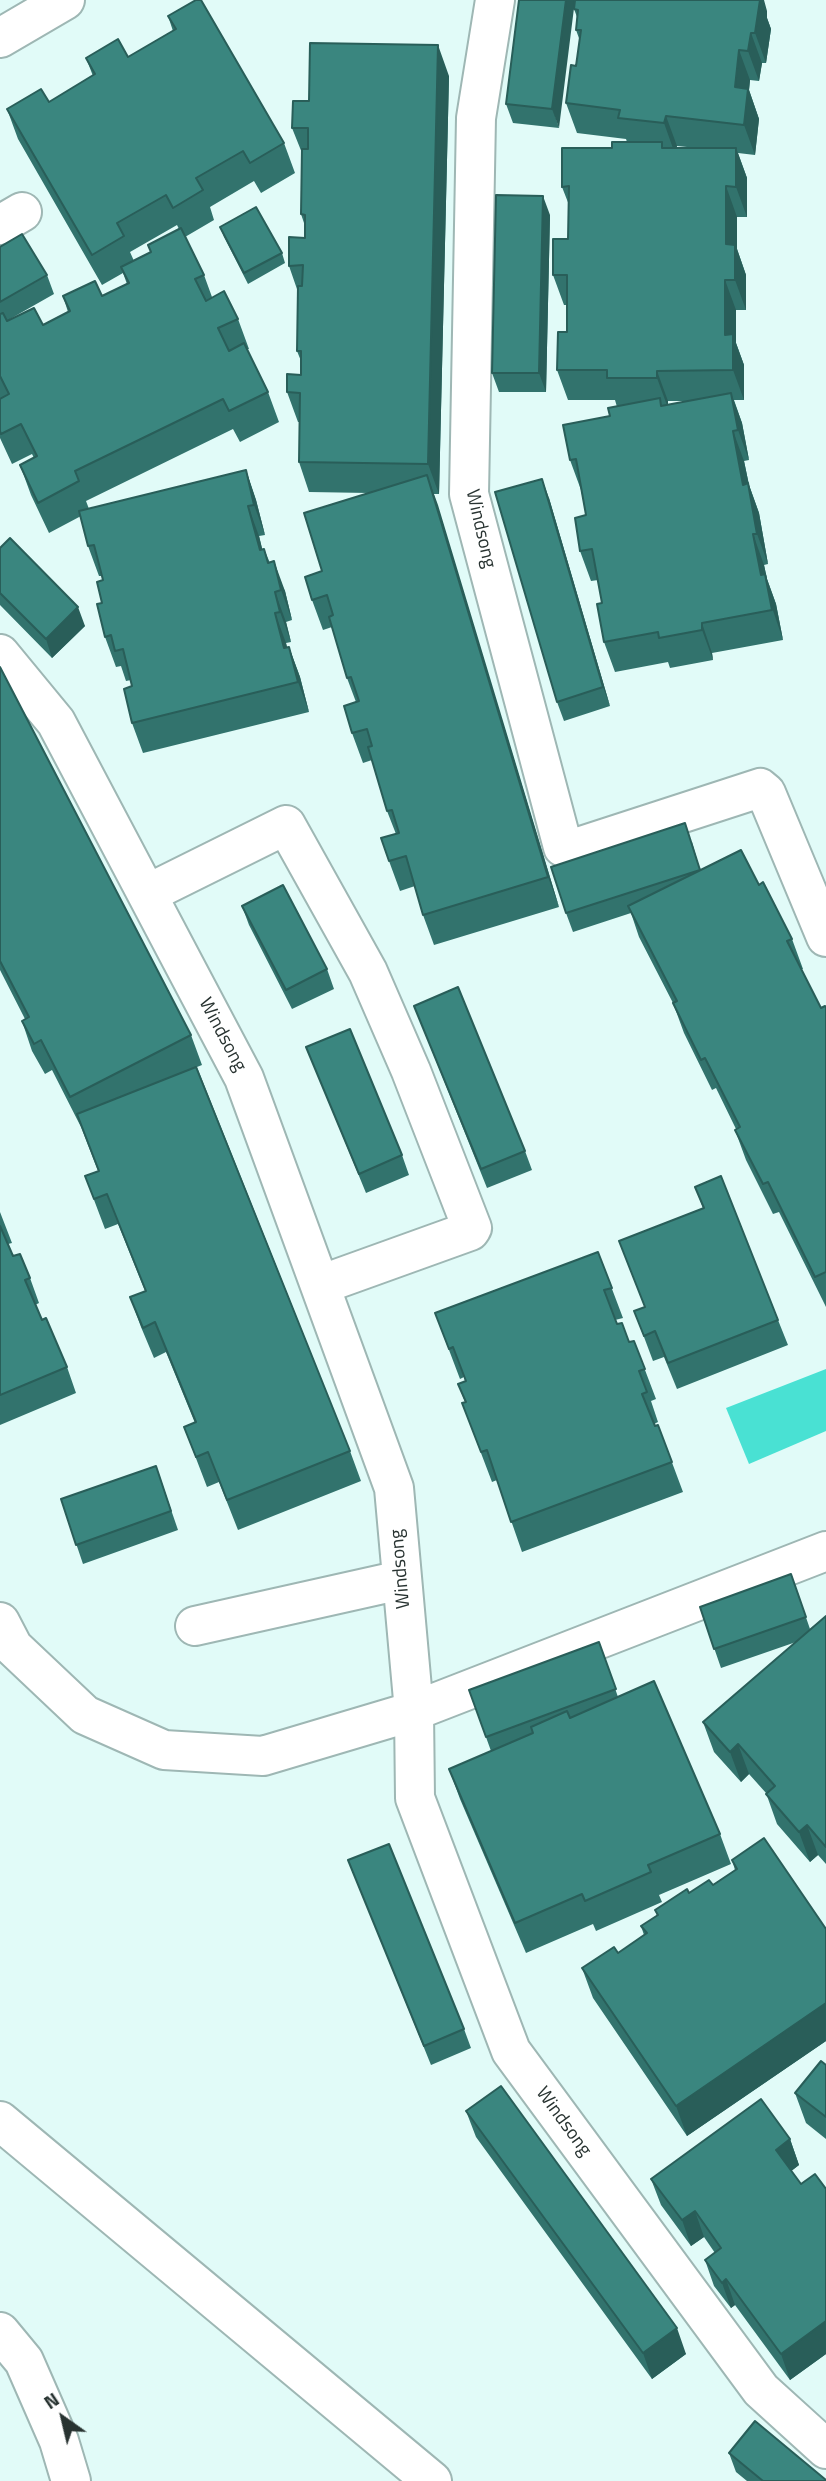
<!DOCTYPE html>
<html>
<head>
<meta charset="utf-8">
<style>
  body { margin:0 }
  #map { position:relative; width:826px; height:2481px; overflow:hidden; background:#e1fbf8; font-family:"Titillium Web",sans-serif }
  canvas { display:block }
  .north { position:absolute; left:28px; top:2383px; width:70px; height:70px; -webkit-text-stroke:5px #fff; paint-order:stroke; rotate:326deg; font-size:19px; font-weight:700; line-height:28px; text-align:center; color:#283331 }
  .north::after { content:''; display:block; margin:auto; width:24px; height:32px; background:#283331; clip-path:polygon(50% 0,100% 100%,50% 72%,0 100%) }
</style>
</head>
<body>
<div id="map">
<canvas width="826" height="2481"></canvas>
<div class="north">N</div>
</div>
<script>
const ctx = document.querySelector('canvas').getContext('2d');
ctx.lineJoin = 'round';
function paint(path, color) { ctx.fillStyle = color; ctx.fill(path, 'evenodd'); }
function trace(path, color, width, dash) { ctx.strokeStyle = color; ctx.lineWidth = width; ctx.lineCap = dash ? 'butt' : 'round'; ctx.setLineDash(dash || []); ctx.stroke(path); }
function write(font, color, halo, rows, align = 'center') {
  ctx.font = font + ' "Titillium Web",sans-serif'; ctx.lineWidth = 5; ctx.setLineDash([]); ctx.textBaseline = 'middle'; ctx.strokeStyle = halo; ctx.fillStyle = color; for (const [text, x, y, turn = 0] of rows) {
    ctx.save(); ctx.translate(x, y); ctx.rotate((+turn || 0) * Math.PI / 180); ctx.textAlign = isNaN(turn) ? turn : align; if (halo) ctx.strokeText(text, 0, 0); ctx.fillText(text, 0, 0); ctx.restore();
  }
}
paint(new Path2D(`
  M826,1369V1431L749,1464L726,1408Z`), '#49e1d3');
const minor = new Path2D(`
  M495,0L476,118L469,494L563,847L569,850L760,788L766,793L826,937
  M0,38L65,0
  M0,225L22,212
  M0,654L56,722L244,1078L394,1488L414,1711L415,1798L511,2051L761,2390L826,2449
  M147,894L286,825L368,972L411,1071L472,1228L470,1231L320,1285
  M0,1622L13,1647L85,1715L164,1750L263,1756L414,1711L826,1551
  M195,1626L401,1580`);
const highway = new Path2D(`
  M0,2121L432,2481
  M0,2332L24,2361L59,2441L71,2481`);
trace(minor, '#9eb7b4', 42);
trace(highway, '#9eb7b4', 42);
trace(minor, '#fff', 38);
trace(highway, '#fff', 38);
paint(new Path2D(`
  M519,0L559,128L513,123L506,104Z
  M574,9L767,11V18L771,29L766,63H762L759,81L750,80L749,90L759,119L755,155L738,153L747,178V217H737V249L746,275V310H736V343L744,365V400H734L742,423L749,460L744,461L749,485L759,513L768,564L764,565L767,579L776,604L783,640L712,653L713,660L670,668L668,662L615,672L604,642L602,603L598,580L591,581L580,551L586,515L581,490L570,460L617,407L615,400H568L557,370L567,332V305H564L553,275L568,239L569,205L562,187L612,148L627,142L626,139L577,133L566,103L576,66L580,41L576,30L577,17ZM677,146L697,148H676ZM668,401H692L668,405Z
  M168,16L284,143L295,173L261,193L254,181L210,207L214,220L185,237L204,275L212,297L238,319L249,349H247L268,392L279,422L240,442L233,429L86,501L89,509L246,470L256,500L265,535L259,536L262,549H264L270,563L285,591L292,620L286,622L291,642L286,643L287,648L289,647L300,677L309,712L143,753L132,723V686L131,680L126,681L121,666L116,667L105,637L102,603L103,580L102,576H99L88,546L81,516L49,533L31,495L20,465L34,458L32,454L12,464L0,438V247L47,275L54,294L10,319L43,325L68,312L63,296H102L127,284L123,273L102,285L18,139L7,109L49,102L93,76L86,58L128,57L173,31ZM177,225L179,229L148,245L151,253L134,261L130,252Z
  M449,76L439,494H433L559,907L434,945L423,915L415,886L400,891L389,861L396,834L387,811L372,760L363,763L352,733L356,702L347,678L332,627L323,630L312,600L322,571L369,493L309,492L299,462L300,422H298L287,392L301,375V361L297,351L298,292L289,266L305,238V226L301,214L302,153L292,128L309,101Z
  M550,215L546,392H499L492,373Z
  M220,227L282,253L285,263L248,284L224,237Z
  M549,498L610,706L564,721L557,702Z
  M0,548L85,626L52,658L0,605Z
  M0,667L191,1035L202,1065L197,1067L350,1451L361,1481L238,1530L219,1482L207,1487L184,1427L195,1423L166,1352L154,1358L141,1327L130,1297L145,1291L118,1224L105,1229L85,1176L98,1171L81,1127L52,1070L45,1074L32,1051L22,1021L25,1019L0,970Z
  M692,842L700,870L759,885L792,939L803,969H801L821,1008L826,1007V1307L779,1212L773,1214L746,1160L735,1130L736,1129L716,1088L712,1090L684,1033L673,1003L639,937L631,913L573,932L566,913Z
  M242,906L327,969L334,989L292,1009L249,925Z
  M414,1006L525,1151L532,1170L487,1188Z
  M306,1047L402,1155L409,1175L366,1193Z
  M695,1187L778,1320L788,1345L677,1389L664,1357L653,1361L644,1337L634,1311L645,1307L619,1241L703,1208Z
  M0,1212L12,1243L8,1244L13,1256L30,1278L39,1303L35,1305L42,1320L67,1367L76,1393L0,1425Z
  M598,1252L623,1318L615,1320L629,1342L634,1341L656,1399L651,1401L658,1422L654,1424L655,1426L658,1425L683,1492L522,1552L497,1480L492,1482L462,1403L465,1402L458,1384L465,1381L464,1377L460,1379L435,1313Z
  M156,1466L178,1530L83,1564L61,1499Z
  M791,1574L810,1629L826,1616V1864L818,1855L810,1862L777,1824L766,1793L749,1774L741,1782L714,1752L703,1722L796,1642L721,1668L700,1607Z
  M599,1642L618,1697L720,1834L731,1864L659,1895L662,1902L596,1931L593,1924L526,1953L460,1799L449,1769L491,1751L469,1690Z
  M348,1860L464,2029L471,2048L431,2065Z
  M732,1860L826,1929V2041L687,2136L593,1998L582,1968L618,1953L644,1935L641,1926L657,1916L655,1910L689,1893L713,1885L735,1870Z
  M826,2065V2139L806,2123L795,2093Z
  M466,2111L686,2354L652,2379L476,2137Z
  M790,2139L799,2165L791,2171L801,2184L826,2189V2354L790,2380L735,2305L731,2308L714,2286L705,2260L715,2253L704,2237L691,2246L661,2205L651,2179Z
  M729,2453L826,2481H747L736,2472Z`), '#32736d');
paint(new Path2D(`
  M566,0H575L559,128L552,109Z
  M755,0H764L767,11V18L771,29L766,63L755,33Z
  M751,33L762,63L759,81L748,51Z
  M438,45L449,76L439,494L428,464Z
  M739,50L750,80L749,90L759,119L755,155L744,125L735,87Z
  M666,116L677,146L675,154L664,123Z
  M736,148L747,178V217L736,187Z
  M726,186L737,217V249L746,275V310L735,280L726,244Z
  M543,196L550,215L546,392L539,373Z
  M725,280L736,310V343L744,365V400L733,370L725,335Z
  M657,371L668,401V408L657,378Z
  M731,393L742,423L749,460L738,430Z
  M733,431L744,461L749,485L759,513L768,564L757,534L743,485Z
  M246,470L256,500L265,535L254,505Z
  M427,475L438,505L559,907L548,877Z
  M542,479L549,498L610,706L603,687Z
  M248,506L259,536L270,580L260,550Z
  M753,534L764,565L767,579L776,604L783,640L761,575Z
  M274,561L285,591L292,620L281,590Z
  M275,592L286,622L291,642L280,612Z
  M78,607L85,626L52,658L46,639Z
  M275,613L286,643L295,678L284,648Z
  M702,623L712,653L713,660L702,630Z
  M289,647L300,677L309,712L298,682Z
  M738,1744L749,1774L741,1782L730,1752Z
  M807,1825L818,1855L810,1862L799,1832Z
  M826,2003V2041L687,2136L676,2106Z
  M790,2139L799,2165L785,2176L776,2150Z
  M695,2211L704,2237L691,2246L682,2220Z
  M726,2279L735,2305L731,2308L722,2283Z
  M826,2321V2354L790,2380L781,2354Z
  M677,2328L686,2354L652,2379L643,2353Z`), '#295e59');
const building = new Path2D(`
  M196,0H201L284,143L250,163L243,151L196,178L203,190L173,208L166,195L117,223L124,236L92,255L7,109L41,89L49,102L95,74L86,58L118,39L128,57L176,29L168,16Z
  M519,0H566L552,109L506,104Z
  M575,0H760L755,33H751L748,51L739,50L735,87L748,89L744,125L666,116L664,123L618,118L620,110L566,103L571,65L576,66L581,30H576L578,10L574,9Z
  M310,43L438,45L428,464L299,462L300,393L287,392V374L301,375V351H297L298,286H302L303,265L289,266V237L305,238V215L301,214L302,149H308V128H292L293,101H309Z
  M612,142H662V148H736V187L726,186V244L735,245V280H725V335L733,334V370L657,371V378H607V370H557L558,332H567V275H553V239H568L569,186L562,187V148H612Z
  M496,195L543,196L539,373H492Z
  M256,207L282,253L244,273L220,227Z
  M181,228L204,275L195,279L206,301L224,291L238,319L218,328L229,351L244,343L268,392L229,411L223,399L75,471L79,481L38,503L20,465L37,456L21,424L1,434L0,431V399L9,394L0,376V314L3,313L7,321L34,308L43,325L70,311L63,296L95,281L102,296L129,283L121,267L151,252L148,245Z
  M22,234L47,275L0,302V247Z
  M731,393L738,430L733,431L743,485L748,483L757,534H753L761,575L765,574L772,610L702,623V630L659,638L658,632L604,642L597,604L602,603L592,549L580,551L575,518L586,515L576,459L570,460L563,425L610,416L608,408L660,398L661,406Z
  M246,470L254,505L248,506L260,550L264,549L268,563L274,561L281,590L275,592L280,612L275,613L284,648L289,647L298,682L132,723L124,689L132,686L123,649L115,651L111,635L105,637L97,604L102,603L97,582L103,580L94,545L88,546L79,511Z
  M427,475L548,877L423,915L406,856L389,861L381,838L399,833L392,810L387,811L368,747L372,746L367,729L352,733L344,706L359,701L351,677L347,678L329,617L333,615L327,595L312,600L305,577L322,571L304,513Z
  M542,479L603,687L557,702L495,492Z
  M10,538L78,607L46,639L0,593V548Z
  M0,667L191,1035L70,1097L41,1040L34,1044L22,1021L29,1017L0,961Z
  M685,823L700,870L566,913L551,867Z
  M741,850L759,885L763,882L792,939L787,941L821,1008L825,1006L826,1007V1272L815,1277L768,1182L763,1184L735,1130L740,1127L705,1058L701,1060L673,1003L677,1001L628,906Z
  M283,885L327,969L286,990L242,906Z
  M458,987L525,1151L481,1169L414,1006Z
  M350,1029L402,1155L359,1174L306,1047Z
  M196,1067L350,1451L227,1500L208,1452L196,1457L184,1427L196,1422L155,1322L143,1328L130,1297L146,1291L107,1194L94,1199L85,1176L99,1171L77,1114Z
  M721,1176L778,1320L668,1363L655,1331L644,1336L634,1311L645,1307L619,1241L704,1208L695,1187Z
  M0,1226L13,1256L20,1254L30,1278L25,1280L42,1320L46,1318L67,1367L0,1395Z
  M598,1252L612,1288L604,1290L617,1324L622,1323L629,1342L634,1341L645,1369L639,1371L647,1392L642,1394L655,1426L658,1425L672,1462L511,1522L487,1450L481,1452L462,1403L466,1402L458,1384L466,1381L453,1347L449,1349L435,1313Z
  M156,1466L171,1511L76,1545L61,1499Z
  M791,1574L806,1617L714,1649L700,1607Z
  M826,1616V1847L807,1825L799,1832L766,1794L775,1786L738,1744L730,1752L703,1722Z
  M599,1642L616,1689L486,1737L469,1690Z
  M654,1681L720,1834L648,1865L651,1872L585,1901L582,1894L515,1923L449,1769L533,1733L531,1727L567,1711L570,1718Z
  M764,1838L826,1929V2003L676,2106L582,1968L614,1947L618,1953L647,1933L641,1926L658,1915L655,1910L687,1889L689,1893L709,1880L713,1885L737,1869L732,1860Z
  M389,1844L464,2029L424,2046L348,1860Z
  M821,2061L826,2065V2117L795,2093Z
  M501,2086L677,2328L643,2353L466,2111Z
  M761,2099L790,2139L776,2150L801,2184L815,2174L826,2189V2321L781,2354L726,2279L722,2283L705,2260L721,2248L695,2211L682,2220L651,2179Z
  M755,2421L826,2480V2481H763L729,2453Z`);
paint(building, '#3a867f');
trace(building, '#295e59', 2);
write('19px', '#283331', '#fff', [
  ["Windsong",480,529,77],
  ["Windsong",222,1035,62],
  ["Windsong",401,1569,-95],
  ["Windsong",563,2122,54]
]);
</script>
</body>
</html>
